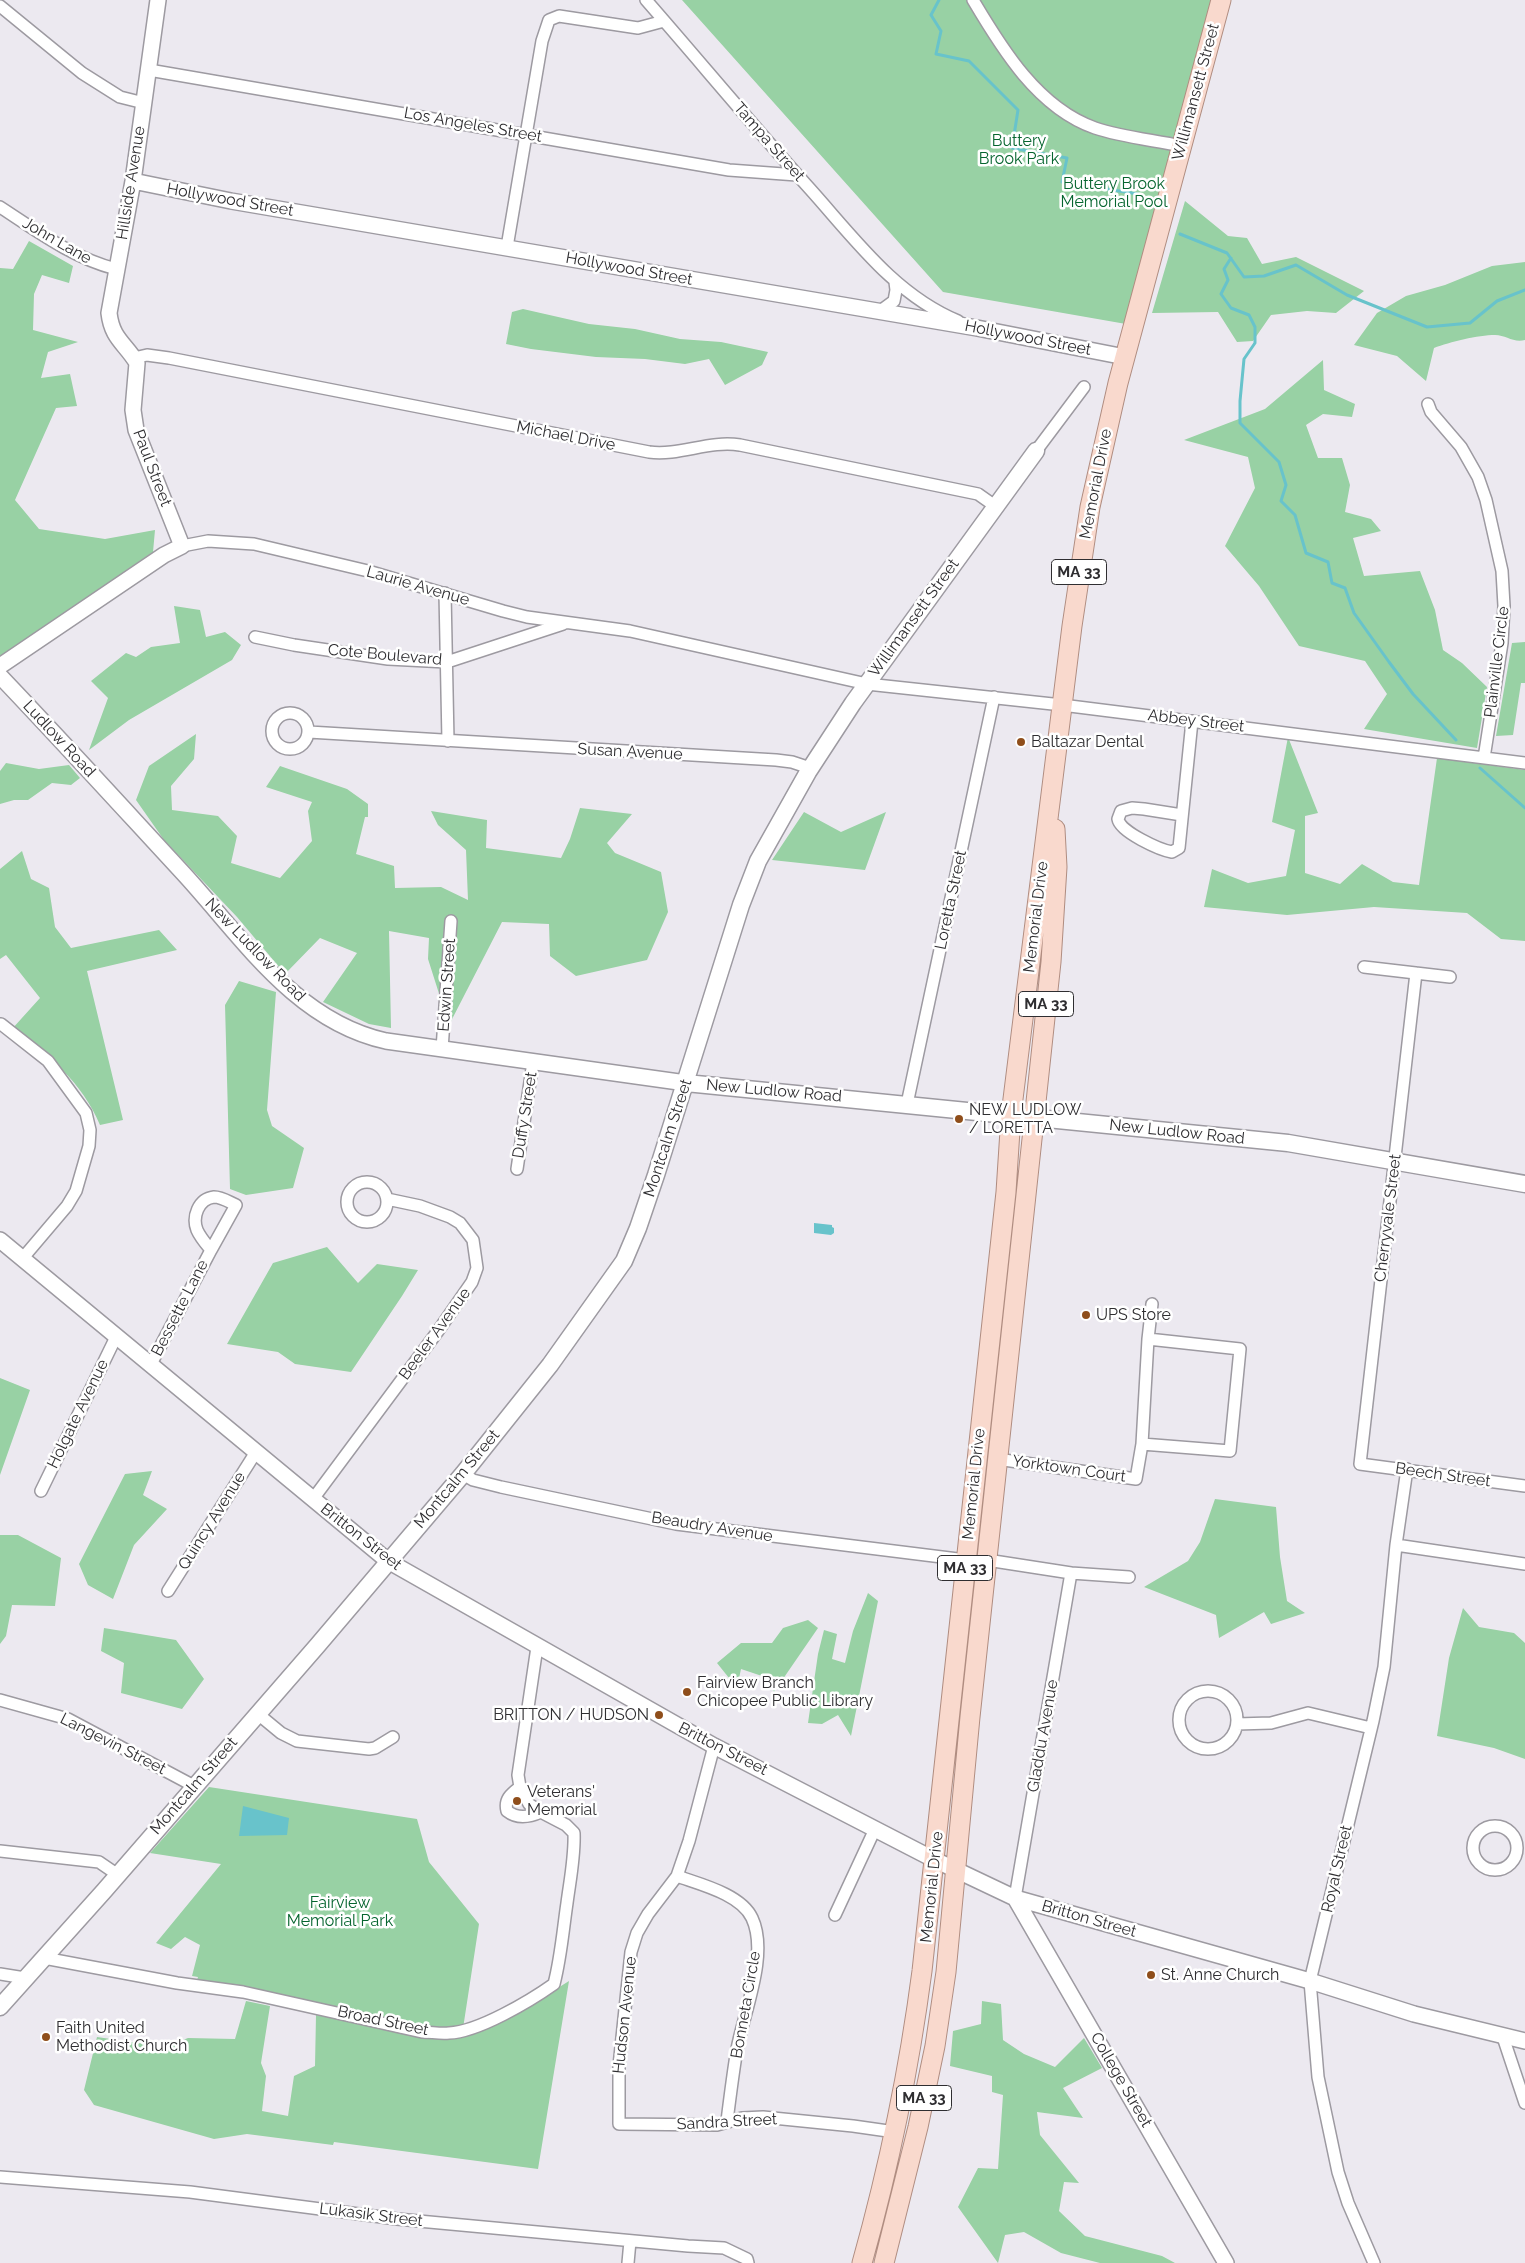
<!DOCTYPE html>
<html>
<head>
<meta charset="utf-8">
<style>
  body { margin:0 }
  canvas { display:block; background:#ece9f0 }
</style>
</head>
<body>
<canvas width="1525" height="2263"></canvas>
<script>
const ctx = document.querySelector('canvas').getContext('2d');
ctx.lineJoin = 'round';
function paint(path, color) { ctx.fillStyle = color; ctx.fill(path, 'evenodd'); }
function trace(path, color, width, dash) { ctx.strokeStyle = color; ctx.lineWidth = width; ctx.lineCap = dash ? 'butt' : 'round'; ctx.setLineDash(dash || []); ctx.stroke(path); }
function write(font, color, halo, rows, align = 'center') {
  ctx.font = font + ' Raleway,sans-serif'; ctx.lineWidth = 5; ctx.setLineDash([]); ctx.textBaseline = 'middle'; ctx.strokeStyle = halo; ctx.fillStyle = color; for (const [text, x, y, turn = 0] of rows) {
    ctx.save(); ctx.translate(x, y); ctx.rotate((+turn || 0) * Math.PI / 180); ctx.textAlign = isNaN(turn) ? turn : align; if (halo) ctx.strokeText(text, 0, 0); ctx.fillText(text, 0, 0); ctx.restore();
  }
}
paint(new Path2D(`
  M682,0H1219L1126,324L943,292Z
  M1185,201L1228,236L1247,238L1262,264L1296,257L1364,291L1336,313L1307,311L1271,315L1253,341L1237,342L1218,312L1152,313Z
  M29,241L73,266L69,283L42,275L34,294L33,330L78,342L48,352L41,378L70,374L77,406L56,408L15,500L39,529L105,539L155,530L153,552L0,658V268L13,269Z
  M1525,262V340C1513,343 1506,335 1495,335C1478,335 1450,342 1434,348L1426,381L1397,356L1354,345L1377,313L1406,296L1445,285L1492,266Z
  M523,309L589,324L635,329L680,339L721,342L768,352L762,365L725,385L709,359L685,364L645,359L596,357L531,349L506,344L512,312Z
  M1323,360L1324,390L1355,404L1352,417L1323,414L1306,425L1318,458H1342L1350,485L1345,512L1371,519L1381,531L1353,538L1364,576L1420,571L1435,610L1443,650L1462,663L1487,687L1477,748L1364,729L1387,694L1365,661L1299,646L1259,586L1225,546L1255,488L1248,457L1184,440L1265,409Z
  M174,606L200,610L206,637L225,632L241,645L232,660L129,720L89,750L108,698L91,681L126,653L136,657L151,647L180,643Z
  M1525,642V683H1521L1513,735L1496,736L1512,643Z
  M196,734L194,759L171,786L172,810L218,816L237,836L231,863L280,878L312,841L308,811L312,802L266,787L280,766L347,789L368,804V817H365L356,854L394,866L395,888L441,887L468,900L466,850L438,825L431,811L487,820L486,848L561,858L570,839L580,808L632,814L607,843L615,853L661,872L668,912L647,960L576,976L550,956L549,924L502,922L449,1025L428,959L429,938L389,931L391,1028L369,1024L323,1002L357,953L320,938L285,974L237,917L164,840L136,800L149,766Z
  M1288,737L1318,813L1305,816V873L1340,884L1362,864L1393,882L1419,885L1437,758L1525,770V941L1501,939L1467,913L1374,907L1287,915L1204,907L1212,869L1248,883L1286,876L1295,830L1272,822Z
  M6,763L39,769L69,765L80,778L71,785L52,783L28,800H14L0,804V771Z
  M804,812L841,832L886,812L865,870L772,860Z
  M22,851L31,879L49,888L55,927L71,948L159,930L177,950L87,971L123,1120L100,1125C82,1082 49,1055 12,1029L40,998L6,955L0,959V869Z
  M239,981L276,992L267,1110L272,1126L304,1148L293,1188L246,1195L230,1189L225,1005Z
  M327,1247L358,1283L377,1264L418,1270L402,1296L351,1372L295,1364L278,1352L227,1344L273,1263Z
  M0,1378L30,1390L0,1475Z
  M152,1471L143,1495L167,1509L134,1545L113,1599L88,1585L79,1564L125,1474Z
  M1215,1499L1276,1507L1280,1557L1287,1601L1305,1613L1271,1624L1264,1612L1219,1638L1216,1615L1144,1587L1188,1561L1200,1542Z
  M0,1535H18L61,1558L55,1606L12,1605L6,1636L0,1644Z
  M868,1593L878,1601L851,1736L838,1715L822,1724L808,1723L818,1654L824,1630L837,1634L832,1659L845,1663L853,1631Z
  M1463,1608L1479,1627L1514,1633L1525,1643V1759L1494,1748L1437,1736L1449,1658Z
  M808,1620L818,1628L774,1692L762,1676L741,1669L737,1688L717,1663L741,1643H772L783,1628Z
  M104,1628L176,1640L204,1679L182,1709L121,1693L124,1663L101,1651Z
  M209,1787L417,1819L429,1862L479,1924L462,2035L513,2016L569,1981L538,2169L334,2142L333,2145L247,2134L214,2139L94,2105L84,2090L97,2037L165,2047L188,2038L235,2039L246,2001L270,2006L261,2063L266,2076L262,2111L288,2116L294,2076L315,2066L316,2015L345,2020L195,1986L198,1977L192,1976L200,1945L185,1937L171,1949L156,1943L221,1864L150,1853Z
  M982,2001L1001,2004L1003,2040L1024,2054L1055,2067L1084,2038L1102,2068L1063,2088L1083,2118L1037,2112L1040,2135L1079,2183L1064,2182L1059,2211L1085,2236L1162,2256L1175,2263H1100L1061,2253L1024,2232L1005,2235L998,2263L958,2207L978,2168L998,2169L1003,2095L992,2092V2076L950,2066L953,2031L981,2024Z`), '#98d1a4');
paint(new Path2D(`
  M814,1223L832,1225V1227L834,1228V1233L831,1235L814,1233Z
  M243,1806L289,1818L287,1835L239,1836Z`), '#68c3cb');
trace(new Path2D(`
  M939,0L931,15L941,31L936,54L969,61L1018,110L1012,148L1067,158L1062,182L1138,194
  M1180,234L1227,253L1244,277L1264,276L1296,265L1347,295L1427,327L1470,323L1497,301L1525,290
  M1231,258L1224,269L1228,280L1221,294L1231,308L1249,315L1255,327V343L1244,359L1240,401V423L1279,462L1286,485L1281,501L1295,515L1306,553L1328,562L1332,583L1345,588L1354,613L1389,662L1413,694L1456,740
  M1480,768L1525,808`), '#68c3cb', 3);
const minor = new Path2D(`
  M646,0C701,63 754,127 810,189C854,238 895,295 958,321
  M973,0C1002,49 1038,108 1095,128C1122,137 1153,140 1181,146
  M0,6L82,73L120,97L144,103
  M149,70L729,170L797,175
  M0,207C37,231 73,258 116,269
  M507,247L542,41L549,20L559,16L638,28L664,21
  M879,312L894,301L896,290L895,282
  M134,358L147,355L169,358L649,452C680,456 709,440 740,445L978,494L995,506
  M1428,404L1431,412L1461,447L1478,477L1486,500L1502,571L1504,606L1502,643L1484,758
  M1036,451L1084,387
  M182,546L208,541L254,544L368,571L503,611L527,617L630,631L867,684L1062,705L1525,763
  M445,593L448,741
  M255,637L294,645L388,659L447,662L563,624
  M272 731a18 18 0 1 1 36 0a18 18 0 1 1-36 0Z
  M309,732L776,760L792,762L810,768
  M1182,815L1144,809L1132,808L1121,811L1118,819C1120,832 1160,850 1172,852L1179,848L1192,721
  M1364,967L1450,977
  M1416,973L1360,1464L1525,1486
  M1,1024L48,1061L86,1113L90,1130L89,1146L76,1191L67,1206L22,1259
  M442,1049L451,921
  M907,1104L994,697
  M517,1169L533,1062
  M347 1202a20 20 0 1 1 40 0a20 20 0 1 1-40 0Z
  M1148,1339L1152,1304
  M150,1366L211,1250C206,1244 200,1237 197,1230C192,1217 198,1199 214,1197C222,1197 229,1202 236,1205L211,1250
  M997,1459L1136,1479L1142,1444L1148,1339L1240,1349L1230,1451L1142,1444
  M463,1474L473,1480L501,1487L676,1524L966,1560
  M41,1491L116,1337
  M313,1499L438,1331L472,1282L477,1268L473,1240L460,1223L450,1217L420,1206L387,1199
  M1396,1545L1525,1564
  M987,1560L1071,1573L1129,1577
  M168,1591L256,1452
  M1179 1720a29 29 0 1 1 58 0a29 29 0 1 1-58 0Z
  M0,1700L68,1719L194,1786
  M258,1714L281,1733L297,1741L369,1749L375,1748L393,1737
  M1237,1724L1271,1723L1308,1713L1371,1728
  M714,1746L689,1841L677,1876L648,1914L637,1933L631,1952L619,2066V2124L717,2125L742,2118L763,2117L853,2126L895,2132
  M520,1787L529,1804L541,1812C530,1817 517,1819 507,1811C504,1799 511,1794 520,1787L518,1775L537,1647
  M1473 1848a22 22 0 1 1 44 0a22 22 0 1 1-44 0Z
  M0,1851L99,1862L118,1875
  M677,1876C699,1884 741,1894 752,1918C769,1954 744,2012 737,2049C733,2073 730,2097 727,2121
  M1015,1898L1071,1573
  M835,1915L875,1829
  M44,1958L177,1983L243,1992L422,2032C431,2032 440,2034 449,2033C478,2032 530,2001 554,1984C561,1957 563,1930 567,1903C570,1880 575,1856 574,1833L566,1825L541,1812
  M0,1974L25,1978
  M1503,2037L1525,2103
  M0,2177L190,2192L397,2219L688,2246L724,2248L747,2259L748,2263
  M628,2263L630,2241
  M1374,2263L1348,2203L1338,2172L1318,2077L1310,1981L1373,1721L1384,1667L1396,1545L1407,1469`);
const tertiary = new Path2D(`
  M133,181L231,201L977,328L1125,357
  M0,666L164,555L182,546L136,430L133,410L137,363C125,343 112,339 109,313L133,181L158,0
  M0,676C62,741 122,807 183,873C242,937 295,1021 386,1041L686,1083
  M0,1240L388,1561L714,1746L935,1860L1015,1898L1310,1981L1414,2014L1525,2041
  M1015,1898L1226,2263`);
const secondary = new Path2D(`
  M686,1083L1288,1143L1525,1184
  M0,2007L104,1891L317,1646L463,1474L550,1365L624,1261L638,1228L656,1175L741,905L758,861L808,772L853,703L1036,451`);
const primary = new Path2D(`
  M862,2263C889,2167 909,2070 922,1971L1006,1192L1011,1115L1072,626L1090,507L1118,383L1221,0
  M884,2263L918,2127L935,2046L946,1972L970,1717L1051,962L1057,867L1055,829`);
trace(minor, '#9d9aa1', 14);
trace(tertiary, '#9d9aa1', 18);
trace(secondary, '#9d9aa1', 19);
trace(primary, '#b08d81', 21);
trace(minor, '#fff', 11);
trace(tertiary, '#fff', 15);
trace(secondary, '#fff', 16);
trace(primary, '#f9d9cd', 19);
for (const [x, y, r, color] of [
  [1021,742,5,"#8f4e1b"],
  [959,1119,5,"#8f4e1b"],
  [1086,1315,5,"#8f4e1b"],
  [687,1692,5,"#8f4e1b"],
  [659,1715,5,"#8f4e1b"],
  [517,1801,5,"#8f4e1b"],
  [1151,1975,5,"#8f4e1b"],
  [46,2037,5,"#8f4e1b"]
]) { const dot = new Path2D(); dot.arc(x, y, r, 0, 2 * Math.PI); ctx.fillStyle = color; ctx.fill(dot); trace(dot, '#fff', 2); }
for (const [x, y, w] of [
  [1079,572,55],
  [1046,1004,55],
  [965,1568,55],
  [924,2098,55]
]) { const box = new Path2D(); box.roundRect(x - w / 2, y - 12.5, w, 25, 4); ctx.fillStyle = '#fff'; ctx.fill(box); trace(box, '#2f2e31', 1); }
write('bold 15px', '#2f2e31', null, [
  ["MA 33",1079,572],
  ["MA 33",1046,1004],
  ["MA 33",965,1568],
  ["MA 33",924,2098]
]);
write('16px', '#2f2e31', '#fff', [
  ["Willimansett Street",1196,92,-75],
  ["Los Angeles Street",473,125,10],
  ["Tampa Street",769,142,49],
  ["Hillside Avenue",131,183,-81],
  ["Hollywood Street",230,200,10],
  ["John Lane",57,241,30],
  ["Hollywood Street",629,269,10],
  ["Hollywood Street",1028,338,11],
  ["Michael Drive",566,436,11],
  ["Paul Street",152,468,69],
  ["Memorial Drive",1096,484,-79],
  ["Laurie Avenue",418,586,16],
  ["Willimansett Street",914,618,-54],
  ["Cote Boulevard",385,655,5],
  ["Plainville Circle",1497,662,-83],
  ["Abbey Street",1196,721,7],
  ["Ludlow Road",59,739,47],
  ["Susan Avenue",630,752,3],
  ["Loretta Street",951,900,-78],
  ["Memorial Drive",1036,917,-83],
  ["New Ludlow Road",255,950,46],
  ["Edwin Street",447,985,-86],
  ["New Ludlow Road",774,1091,5],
  ["Duffy Street",525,1115,-81],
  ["New Ludlow Road",1177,1132,6],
  ["Montcalm Street",668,1138,-72],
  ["Cherryvale Street",1388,1218,-83],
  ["Bessette Lane",180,1308,-63],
  ["Beeler Avenue",435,1334,-54],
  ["Holgate Avenue",78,1414,-64],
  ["Yorktown Court",1069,1469,8],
  ["Beech Street",1443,1475,8],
  ["Montcalm Street",457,1479,-50],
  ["Memorial Drive",974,1484,-84],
  ["Quincy Avenue",212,1521,-58],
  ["Beaudry Avenue",712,1527,9],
  ["Britton Street",361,1537,38],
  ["Gladdu Avenue",1043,1736,-80],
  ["Langevin Street",113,1744,27],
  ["Britton Street",723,1749,27],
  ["Montcalm Street",194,1786,-49],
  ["Royal Street",1337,1869,-77],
  ["Memorial Drive",932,1887,-84],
  ["Britton Street",1089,1919,16],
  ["Bonneta Circle",746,2005,-80],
  ["Hudson Avenue",625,2015,-84],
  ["Broad Street",383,2021,12],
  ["College Street",1121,2080,60],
  ["Sandra Street",727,2122,-3],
  ["Lukasik Street",371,2215,7]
]);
write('16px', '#06652f', '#fff', [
  ["Buttery",1019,141],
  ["Brook Park",1019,159],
  ["Buttery Brook",1114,184],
  ["Memorial Pool",1114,202],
  ["Fairview",340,1903],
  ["Memorial Park",340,1921]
]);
write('16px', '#2f2e31', '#fff', [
  ["Baltazar Dental",1031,742],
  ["NEW LUDLOW",969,1110],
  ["/ LORETTA",969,1128],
  ["UPS Store",1096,1315],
  ["Fairview Branch",697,1683],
  ["Chicopee Public Library",697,1701],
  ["BRITTON / HUDSON",649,1715,"right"],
  ["Veterans'",527,1792],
  ["Memorial",527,1810],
  ["St. Anne Church",1161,1975],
  ["Faith United",56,2028],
  ["Methodist Church",56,2046]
], 'left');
</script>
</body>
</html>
